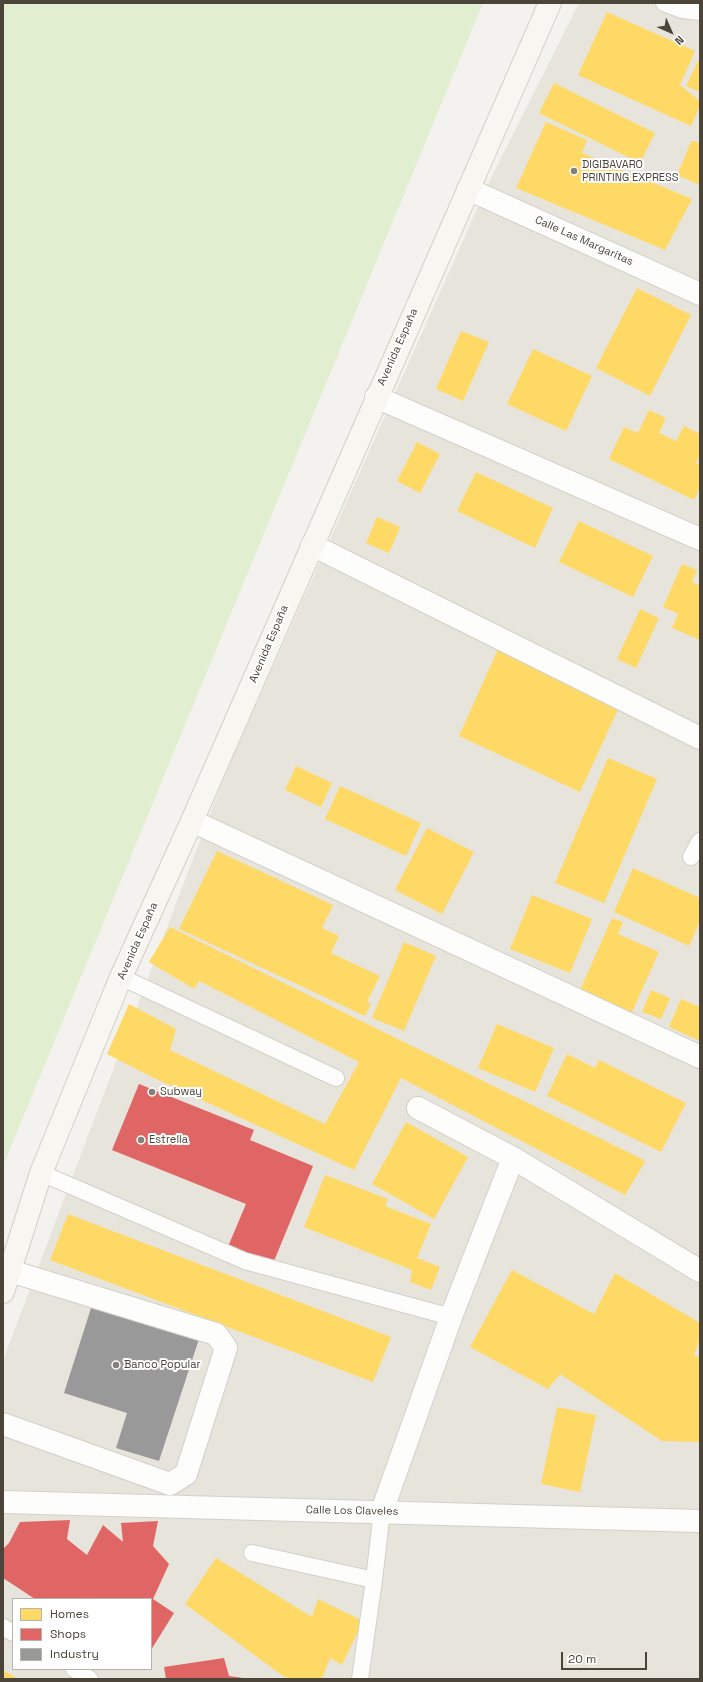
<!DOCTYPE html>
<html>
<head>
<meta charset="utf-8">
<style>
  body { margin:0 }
  #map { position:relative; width:703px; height:1682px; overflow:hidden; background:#f4f2ee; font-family:"Space Grotesk",sans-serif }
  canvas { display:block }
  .frame { position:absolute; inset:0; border:4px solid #4b4439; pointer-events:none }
  .legend { position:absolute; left:12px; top:1598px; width:140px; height:72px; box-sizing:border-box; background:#fff; border:1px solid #b7b4b0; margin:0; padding:5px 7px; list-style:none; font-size:12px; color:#4b4439 }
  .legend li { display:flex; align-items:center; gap:8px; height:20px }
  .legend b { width:20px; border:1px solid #b7b4b0 }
  .north { position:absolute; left:651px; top:12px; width:40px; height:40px; -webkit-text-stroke:3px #fff; paint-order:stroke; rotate:135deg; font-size:11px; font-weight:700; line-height:16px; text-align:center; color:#4b4439 }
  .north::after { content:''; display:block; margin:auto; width:14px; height:18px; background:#4b4439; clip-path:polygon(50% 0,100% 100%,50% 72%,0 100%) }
  .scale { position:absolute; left:561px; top:1652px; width:86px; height:18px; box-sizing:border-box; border:2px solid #4b4439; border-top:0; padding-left:5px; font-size:12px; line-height:14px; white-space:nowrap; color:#4b4439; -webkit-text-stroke:3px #fff; paint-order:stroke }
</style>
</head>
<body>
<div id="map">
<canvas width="703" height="1682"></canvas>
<div class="frame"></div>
<ul class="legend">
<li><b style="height:11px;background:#ffd966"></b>Homes</li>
<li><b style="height:11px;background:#e06666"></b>Shops</li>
<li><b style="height:11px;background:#999"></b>Industry</li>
</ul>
<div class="north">N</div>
<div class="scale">20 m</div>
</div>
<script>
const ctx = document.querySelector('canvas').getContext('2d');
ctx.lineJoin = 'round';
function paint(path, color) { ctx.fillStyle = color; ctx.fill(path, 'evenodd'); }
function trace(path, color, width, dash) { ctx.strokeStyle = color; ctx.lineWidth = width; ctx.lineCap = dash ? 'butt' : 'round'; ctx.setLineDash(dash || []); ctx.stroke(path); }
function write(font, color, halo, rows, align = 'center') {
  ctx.font = font + ' "Space Grotesk",sans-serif'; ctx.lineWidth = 4; ctx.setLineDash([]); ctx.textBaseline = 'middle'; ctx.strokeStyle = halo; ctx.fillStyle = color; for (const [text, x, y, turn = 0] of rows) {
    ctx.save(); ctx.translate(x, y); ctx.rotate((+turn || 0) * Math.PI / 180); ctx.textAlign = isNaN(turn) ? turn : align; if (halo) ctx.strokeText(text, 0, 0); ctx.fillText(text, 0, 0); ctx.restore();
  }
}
paint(new Path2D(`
  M579,3H700V1679H3V1360L224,777L490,180ZM13,1599H151V1669H13Z`), '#e7e4dc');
paint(new Path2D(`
  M3,3H483L3,1166Z`), '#e1eecf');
paint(new Path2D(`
  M607,12L695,51L680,85L700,101V106L691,126L578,75Z
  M700,57V92L686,86Z
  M554,83L655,133L640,163L539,113Z
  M546,122L587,140L582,153L692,199L665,250L516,188Z
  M692,140L700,144V185L677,175Z
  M637,288L691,315L650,396L596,368Z
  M461,331L489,342L463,401L436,389Z
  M533,349L592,376L566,431L507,404Z
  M649,410L666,418L659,433L676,441L684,426L700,434V455L696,463L700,465V487L694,500L609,459L624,427L638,433Z
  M417,442L440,454L420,493L397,481Z
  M476,472L553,508L535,548L457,511Z
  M377,517L400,527L389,553L366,543Z
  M579,521L653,556L633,597L559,562Z
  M682,564L697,570L692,582L700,586V640L672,628L678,614L663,607Z
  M640,609L659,618L636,668L617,659Z
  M499,647L621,703L580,792L459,736Z
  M608,758L657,779L604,903L555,883Z
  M296,766L332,783L321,807L285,790Z
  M340,786L421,823L406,856L325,819Z
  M427,828L474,852L442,914L395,890Z
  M217,851L333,905L322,928L339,936L331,953L380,976L367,1002L371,1004L365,1016L179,929Z
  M633,868L700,898V921L689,946L614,912Z
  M532,895L592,919L570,973L510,949Z
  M612,918L623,922L618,934L659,952L632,1012L580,990Z
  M170,927L642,1159L645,1162L625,1195L401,1078L354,1170L154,1078L107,1054L129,1004L176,1029L170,1050L325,1124L359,1062L199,981L194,989L149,962Z
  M404,942L436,956L404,1031L372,1018Z
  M651,990L670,998L661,1019L642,1012Z
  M681,999L700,1007V1041L669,1027Z
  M497,1024L554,1048L535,1092L478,1068Z
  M567,1054L595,1068L599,1060L686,1103L661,1152L547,1096Z
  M406,1122L468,1157L434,1219L372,1184Z
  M325,1175L388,1199L385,1206L431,1224L417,1258L440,1267L431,1290L410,1282L412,1270L304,1227Z
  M68,1214L391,1337L373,1382L50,1260Z
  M512,1270L594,1314L615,1273L700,1323V1338L694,1356L700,1357V1442L662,1441L560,1374L548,1389L470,1347Z
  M557,1407L596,1415L580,1492L541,1484Z
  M216,1558L312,1617L318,1599L363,1621L342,1665L330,1658L322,1679H291L283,1676L185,1604Z
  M3,1670L18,1679H3Z`), '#ffd966');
paint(new Path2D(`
  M139,1084L254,1130L250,1140L313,1166L272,1266L227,1249L246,1204L112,1150Z
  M70,1520L67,1539L87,1555L103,1525L123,1542L121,1523L158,1521L153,1546L169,1564L153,1599L174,1613L151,1650V1599H35L3,1578V1549L9,1543L20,1522Z
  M224,1658L229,1676L250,1679H166L164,1667Z`), '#e06666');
paint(new Path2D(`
  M92,1305L199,1339L159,1461L116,1448L127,1413L64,1393Z`), '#999');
const lane = new Path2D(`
  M664,3L682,10L700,12
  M691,857L700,841
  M121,977L336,1078
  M41,1173L245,1261L451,1317
  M252,1553L374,1580
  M3,1627L13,1633
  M74,1669L90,1679
  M360,1679L374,1580L382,1511`);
const street = new Path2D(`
  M468,189L700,294
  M376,397L700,539
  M312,545L700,738
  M192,821L700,1057
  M418,1108L513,1158L700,1271
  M3,1424L170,1484L186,1474L226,1348L216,1334L10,1271
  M3,1502L700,1521
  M382,1511L451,1317L513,1158`);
const secondary = new Path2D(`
  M3,1292L41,1173L121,977L192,821L550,3`);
trace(lane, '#d2d0cb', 18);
trace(street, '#d2d0cb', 24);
trace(secondary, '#d3cfc5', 24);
trace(lane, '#fdfdfc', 16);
trace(street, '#fdfdfc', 22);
trace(secondary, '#f7f6f1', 22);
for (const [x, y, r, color] of [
  [574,171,4,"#868178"],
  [152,1092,4,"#868178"],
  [141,1140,4,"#868178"],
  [116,1365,4,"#868178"]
]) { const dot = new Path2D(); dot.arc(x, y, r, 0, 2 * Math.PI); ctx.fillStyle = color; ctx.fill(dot); trace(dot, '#fff', 1.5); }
write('11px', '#4b4439', '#fff', [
  ["DIGIBAVARO",582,165],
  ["PRINTING EXPRESS",582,178],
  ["Subway",160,1092],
  ["Estrella",149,1140],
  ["Banco Popular",124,1365]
], 'left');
write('11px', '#4b4439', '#fff', [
  ["Calle Las Margaritas",584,241,24],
  ["Avenida España",398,347,-66],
  ["Avenida España",269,644,-67],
  ["Avenida España",138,941,-66],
  ["Calle Los Claveles",352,1511,1]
]);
</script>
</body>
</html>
